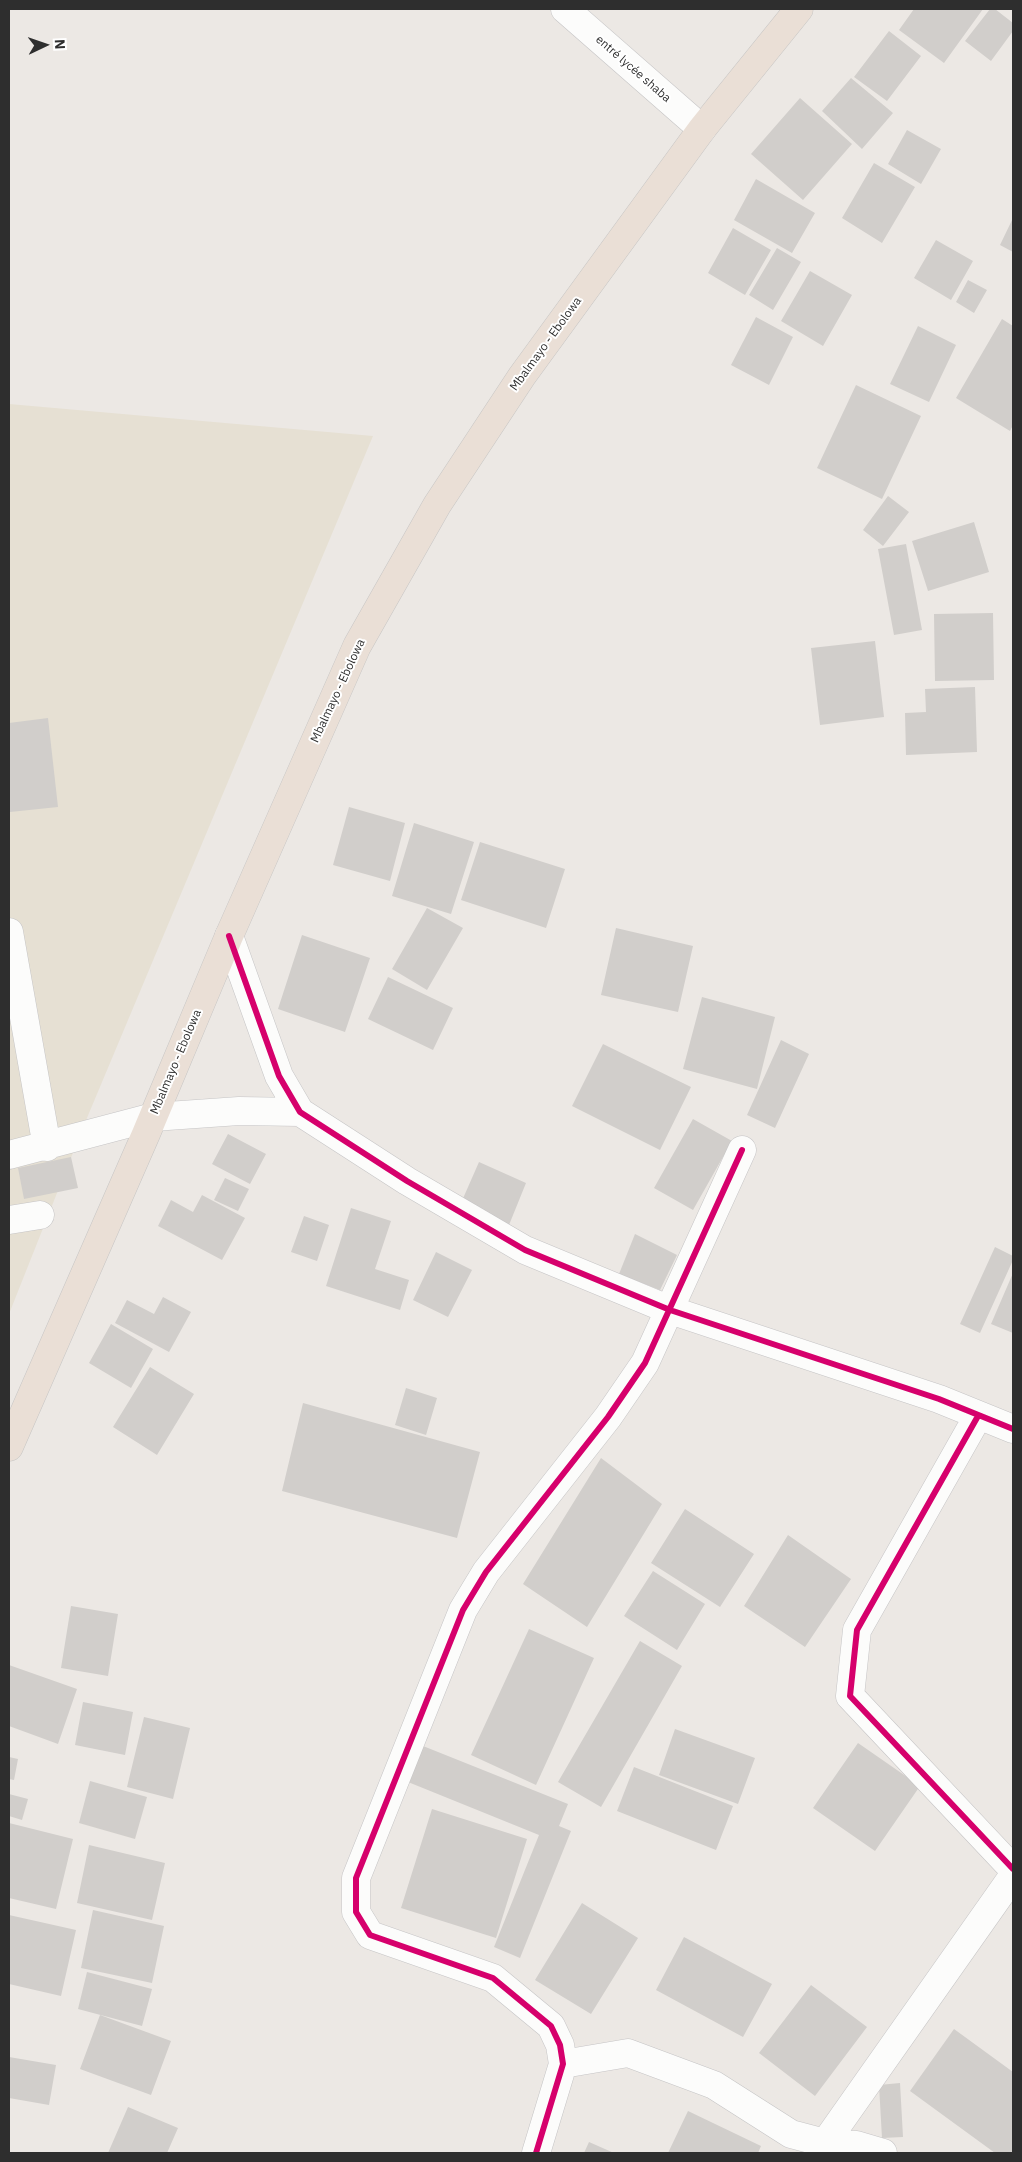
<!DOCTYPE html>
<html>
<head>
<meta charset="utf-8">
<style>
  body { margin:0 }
  #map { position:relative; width:1022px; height:2162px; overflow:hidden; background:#ece8e4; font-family:"IBM Plex Sans",sans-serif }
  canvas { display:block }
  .frame { position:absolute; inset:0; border:10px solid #2e2e2e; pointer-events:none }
  .north { position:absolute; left:20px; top:20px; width:50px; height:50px; -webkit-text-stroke:4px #fff; paint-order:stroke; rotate:87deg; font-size:14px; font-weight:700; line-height:20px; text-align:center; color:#2e2e2e }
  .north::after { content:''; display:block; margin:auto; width:18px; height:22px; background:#2e2e2e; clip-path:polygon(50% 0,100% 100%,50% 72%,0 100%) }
</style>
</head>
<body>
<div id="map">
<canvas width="1022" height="2162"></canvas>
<div class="frame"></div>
<div class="north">N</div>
</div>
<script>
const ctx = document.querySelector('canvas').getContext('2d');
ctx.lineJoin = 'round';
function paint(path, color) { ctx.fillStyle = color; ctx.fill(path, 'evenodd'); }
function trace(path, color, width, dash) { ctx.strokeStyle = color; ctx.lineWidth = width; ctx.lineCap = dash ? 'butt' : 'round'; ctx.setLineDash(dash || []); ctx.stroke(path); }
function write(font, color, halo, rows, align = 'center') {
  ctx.font = font + ' "IBM Plex Sans",sans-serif'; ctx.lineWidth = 4; ctx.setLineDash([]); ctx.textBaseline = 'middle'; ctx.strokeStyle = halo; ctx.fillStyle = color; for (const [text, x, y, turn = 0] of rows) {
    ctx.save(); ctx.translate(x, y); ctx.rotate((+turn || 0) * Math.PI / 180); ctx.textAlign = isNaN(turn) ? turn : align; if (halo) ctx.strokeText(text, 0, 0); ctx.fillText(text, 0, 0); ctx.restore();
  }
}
paint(new Path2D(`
  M9,404L373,436L84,1125L9,1314Z`), '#e6e0d3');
paint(new Path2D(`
  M914,9H983L944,63L899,30Z
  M990,9H995L1013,23V31L991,61L965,41Z
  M889,31L921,56L887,101L854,77Z
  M851,78L893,113L862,149L822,111Z
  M800,98L852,144L803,200L751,154Z
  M907,130L941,149L921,184L888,164Z
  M874,163L915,187L882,243L842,218Z
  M756,179L815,213L792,253L734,220Z
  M1013,218V252L1000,245Z
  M733,228L771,250L745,295L708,273Z
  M936,240L973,261L951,300L914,278Z
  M777,248L801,262L773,310L749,295Z
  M810,271L852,295L823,346L781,321Z
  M968,280L987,290L974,313L956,302Z
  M756,317L793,337L769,385L731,365Z
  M1002,319L1013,326V425L1010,431L956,398Z
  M918,326L956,345L929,402L890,384Z
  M856,385L921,416L882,499L817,468Z
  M888,496L909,512L883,546L863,530Z
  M974,522L989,572L928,591L912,541Z
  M906,544L922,630L894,635L878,549Z
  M993,613L994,680L935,681L934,614Z
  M875,641L884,717L820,725L811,648Z
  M975,687L977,752L906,755L905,713L926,712L925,689Z
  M48,718L58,807L10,812L9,723Z
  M349,807L405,823L390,881L333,865Z
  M414,823L474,842L451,914L392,896Z
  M480,842L565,869L546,928L461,900Z
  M427,908L463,928L427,990L392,969Z
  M616,928L693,946L678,1012L601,995Z
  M302,935L370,958L345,1032L278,1009Z
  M388,977L453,1008L433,1050L368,1019Z
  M702,997L775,1017L757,1089L683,1069Z
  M781,1040L809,1054L775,1128L747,1115Z
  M603,1044L691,1087L660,1150L572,1106Z
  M693,1119L732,1141L693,1210L654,1188Z
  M228,1134L266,1154L250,1184L212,1164Z
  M71,1157L78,1188L24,1199L18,1168Z
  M479,1162L526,1183L509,1225L461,1203Z
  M225,1178L249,1189L238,1211L214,1200Z
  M202,1195L245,1218L222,1260L158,1226L171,1200L193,1212Z
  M351,1208L391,1221L375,1269L409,1280L400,1310L326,1286Z
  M304,1216L329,1225L317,1261L291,1252Z
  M635,1234L677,1255L660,1290L619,1274Z
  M995,1247L1013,1256V1260L980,1333L960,1324Z
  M436,1252L472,1270L448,1317L413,1300Z
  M1013,1273V1333L991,1324Z
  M163,1297L191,1312L169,1352L115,1323L127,1300L154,1314Z
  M111,1324L153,1349L131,1388L89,1363Z
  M150,1367L194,1394L157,1455L113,1427Z
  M406,1388L437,1398L426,1435L395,1425Z
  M303,1403L480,1452L457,1538L282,1491Z
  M601,1458L662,1504L587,1627L523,1584Z
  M685,1509L754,1554L720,1607L651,1563Z
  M788,1535L851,1579L805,1647L744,1606Z
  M653,1571L705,1604L677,1650L624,1616Z
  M71,1606L118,1614L108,1676L61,1668Z
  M529,1629L594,1658L536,1785L471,1755Z
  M640,1641L682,1666L601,1807L558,1782Z
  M9,1665L77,1689L58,1744L9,1726Z
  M83,1702L133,1712L125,1755L75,1745Z
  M144,1717L190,1728L173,1799L127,1787Z
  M675,1729L755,1758L738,1804L659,1775Z
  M858,1743L920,1786L875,1851L813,1808Z
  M423,1746L568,1804L559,1826L571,1831L520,1958L494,1947L539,1835L408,1782Z
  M9,1757L18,1759L14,1780L9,1779Z
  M634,1767L733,1806L716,1850L617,1811Z
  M90,1781L147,1797L135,1839L79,1823Z
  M9,1794L28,1799L22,1820L9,1816Z
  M432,1809L527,1839L496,1938L401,1908Z
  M9,1823L73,1839L56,1909L9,1898Z
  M89,1845L165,1863L152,1920L77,1903Z
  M582,1903L638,1938L591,2014L535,1980Z
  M93,1910L164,1926L152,1983L81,1968Z
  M9,1915L76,1930L61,1996L9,1984Z
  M684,1937L772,1984L743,2037L656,1990Z
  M87,1972L152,1989L142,2026L78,2009Z
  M811,1985L867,2027L815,2096L759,2053Z
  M100,2015L171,2041L151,2095L80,2069Z
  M954,2029L1013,2072V2153H995L910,2091Z
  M9,2057L56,2065L49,2105L9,2098Z
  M900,2083L903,2137L882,2138L879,2085Z
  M128,2107L178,2128L167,2153H108Z
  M688,2111L761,2146L758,2153H668Z
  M589,2142L614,2153H584Z`), '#d1cecb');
const minor = new Path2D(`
  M565,9L702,129
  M9,932L47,1147
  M229,936L279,1076L300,1112L407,1181L525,1250L670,1310L939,1399L1013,1429
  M9,1155L153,1117L239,1111L300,1112
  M9,1220L40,1215
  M978,1416L857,1630L850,1696L1013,1869
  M563,2064L628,2053L714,2085L791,2134L825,2143L856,2145L883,2153
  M825,2143L1013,1876
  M536,2153L563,2064L560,2045L551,2026L493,1978L370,1935L356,1912V1878L463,1610L486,1572L608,1417L645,1363L742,1150`);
const highway = new Path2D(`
  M9,1447L146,1134L229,936L357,646L437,505L522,376L702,129L799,9`);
trace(minor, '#c5c4c5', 29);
trace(highway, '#c6c5c4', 29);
trace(minor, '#fcfcfb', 28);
trace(highway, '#eadfd6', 28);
trace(new Path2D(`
  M229,936L279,1076L300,1112L407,1181L525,1250L670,1310L939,1399L1013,1429
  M978,1416L857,1630L850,1696L1013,1869
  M536,2153L563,2064L560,2045L551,2026L493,1978L370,1935L356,1912V1878L463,1610L486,1572L608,1417L645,1363L742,1150`), '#d6006c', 6);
write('12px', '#2e2e2e', '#fff', [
  ["entré lycée shaba",633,69,41],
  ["Mbalmayo - Ebolowa",546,344,-54],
  ["Mbalmayo - Ebolowa",338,691,-65],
  ["Mbalmayo - Ebolowa",176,1062,-67]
]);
</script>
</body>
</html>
